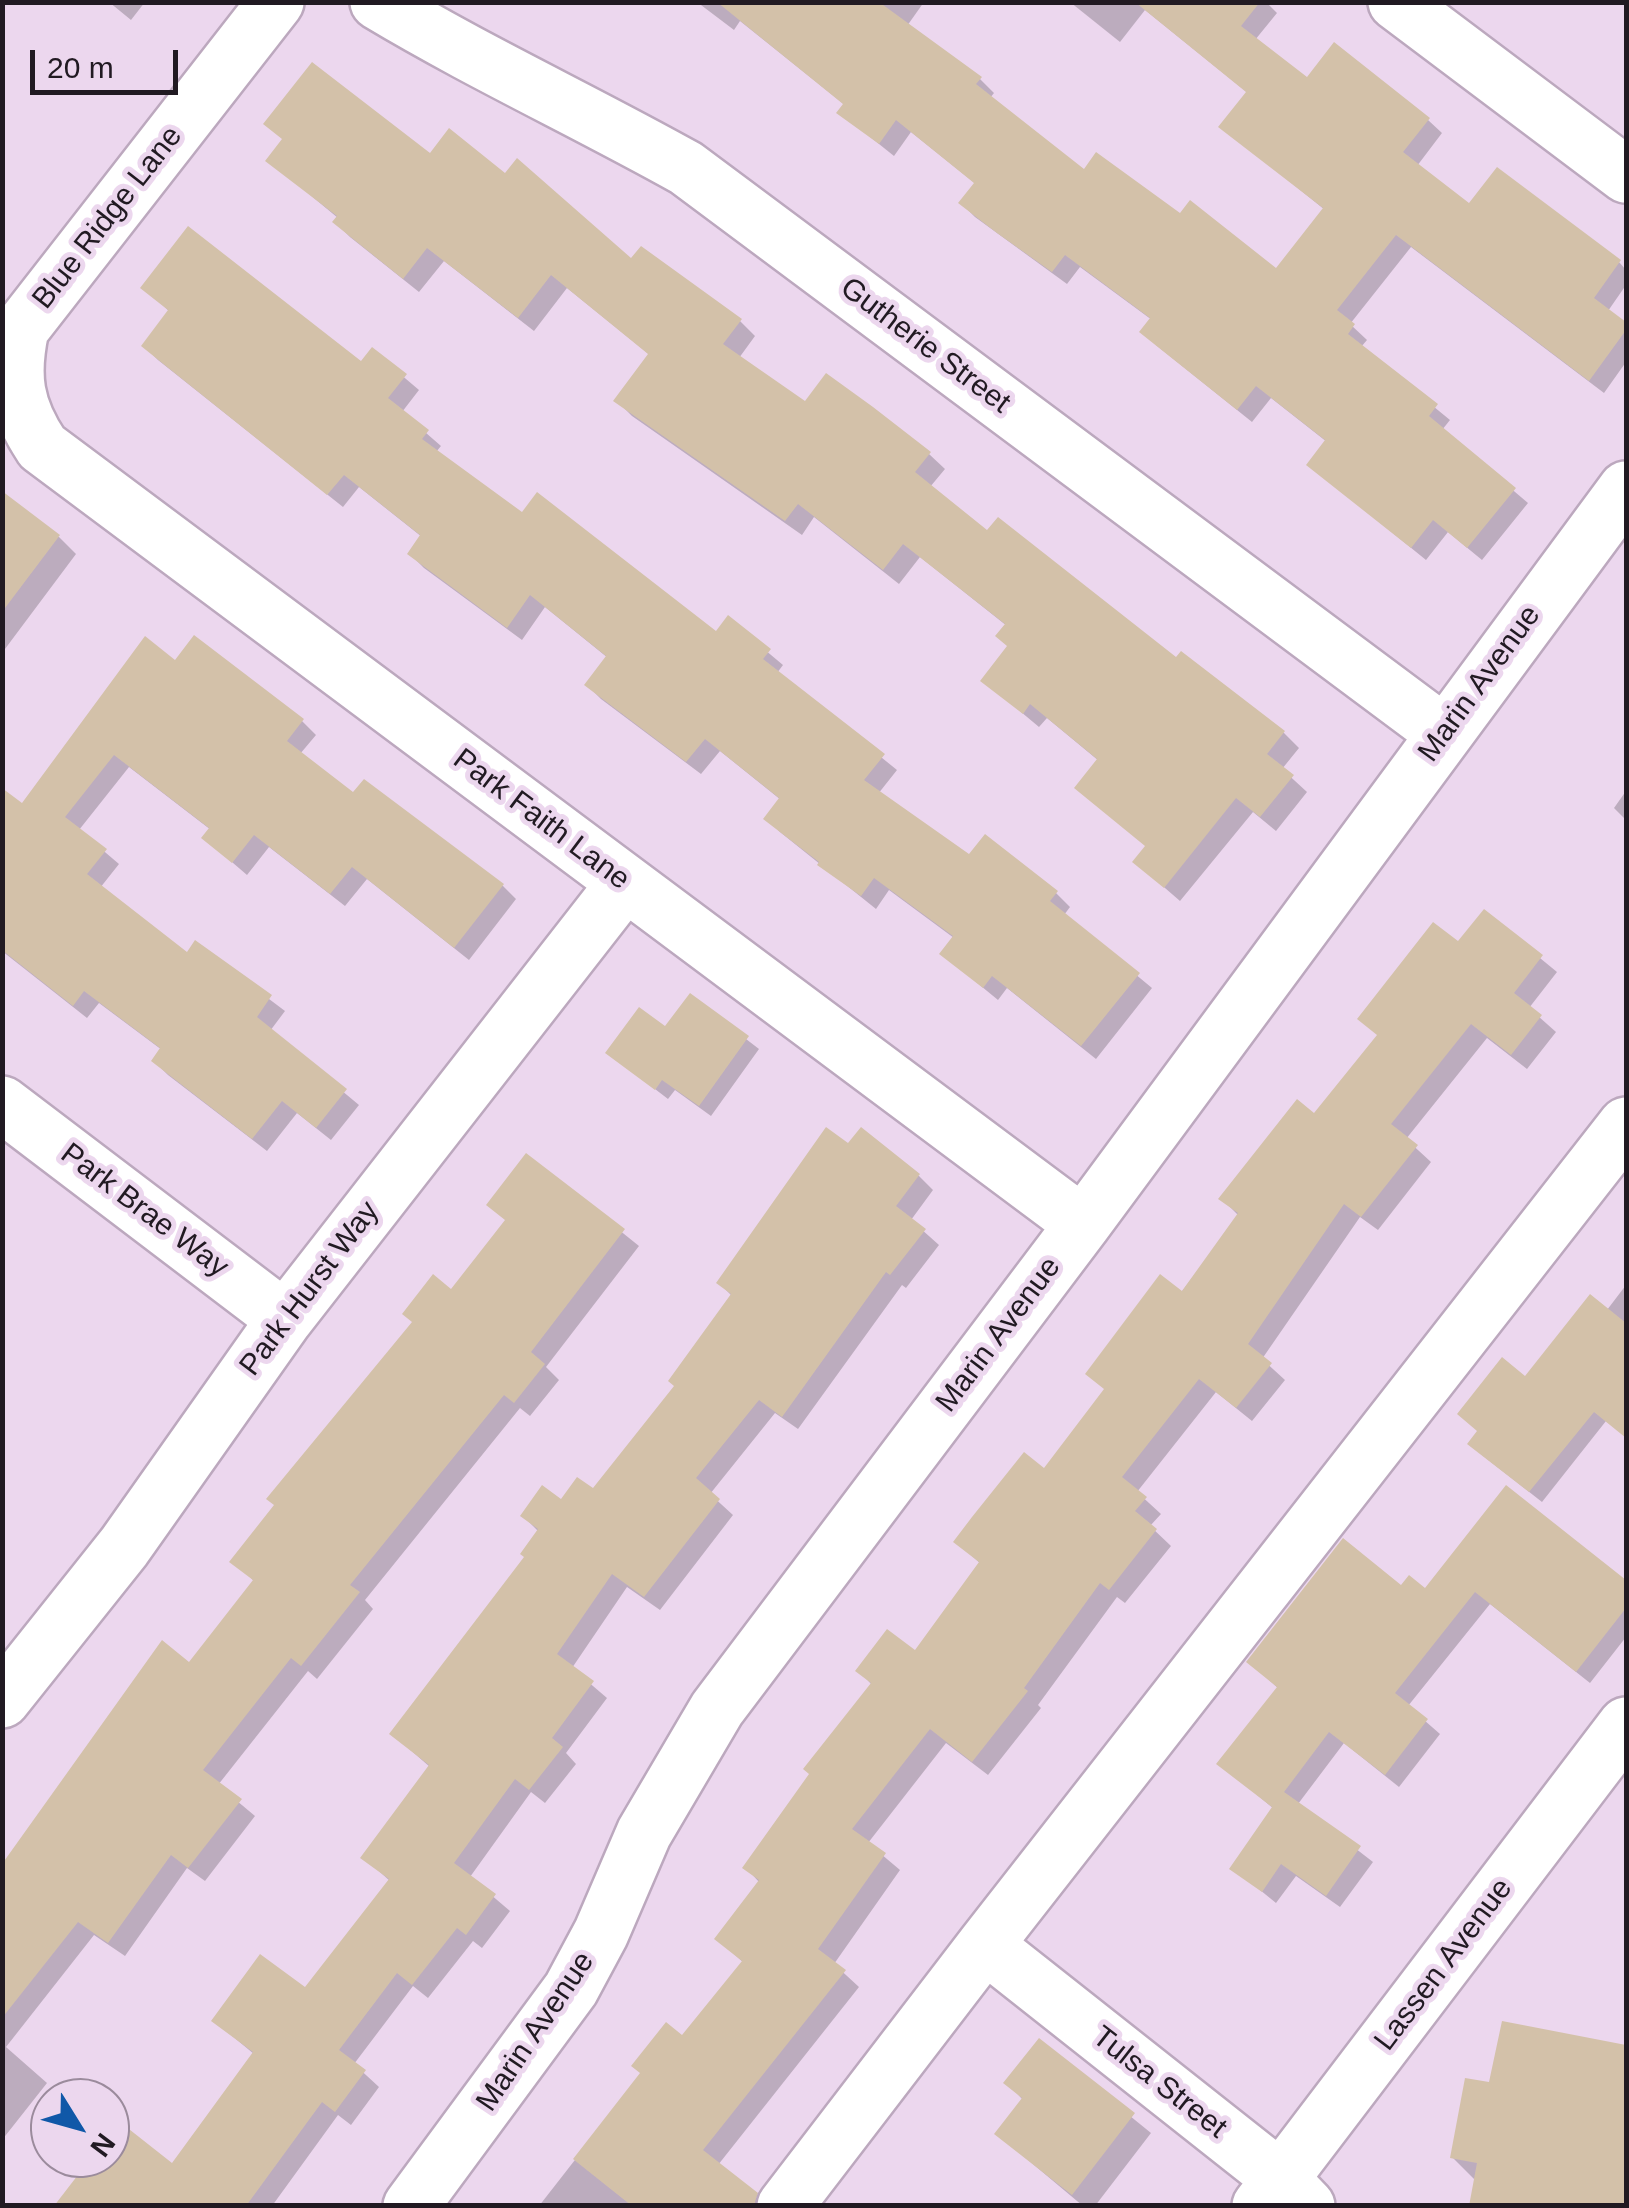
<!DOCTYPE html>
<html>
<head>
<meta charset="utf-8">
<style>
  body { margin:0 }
  #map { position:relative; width:1629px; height:2208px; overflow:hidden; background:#ecd7ee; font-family:Helvetica,sans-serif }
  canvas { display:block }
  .frame { position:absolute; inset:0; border:5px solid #211a22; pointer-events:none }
  .north { position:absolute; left:30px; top:2078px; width:100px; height:100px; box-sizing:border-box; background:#ecd7ee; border:2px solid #9b8b9c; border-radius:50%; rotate:127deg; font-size:28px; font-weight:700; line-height:40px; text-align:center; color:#211a22 }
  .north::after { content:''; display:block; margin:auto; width:35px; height:45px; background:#1058a8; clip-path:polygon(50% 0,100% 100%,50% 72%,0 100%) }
  .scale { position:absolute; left:30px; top:50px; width:148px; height:45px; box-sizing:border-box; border:5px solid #211a22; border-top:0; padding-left:12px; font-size:30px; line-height:35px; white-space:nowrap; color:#211a22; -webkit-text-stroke:8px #ecd7ee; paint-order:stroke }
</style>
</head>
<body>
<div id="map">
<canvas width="1629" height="2208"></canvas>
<div class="frame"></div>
<div class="north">N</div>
<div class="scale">20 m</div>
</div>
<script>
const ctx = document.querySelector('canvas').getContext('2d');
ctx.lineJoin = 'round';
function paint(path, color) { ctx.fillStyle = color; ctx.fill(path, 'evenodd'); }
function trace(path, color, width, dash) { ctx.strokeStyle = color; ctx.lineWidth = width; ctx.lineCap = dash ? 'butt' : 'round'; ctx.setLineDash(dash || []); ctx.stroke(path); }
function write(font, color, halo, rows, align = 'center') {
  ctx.font = font + ' Helvetica,sans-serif'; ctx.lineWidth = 10; ctx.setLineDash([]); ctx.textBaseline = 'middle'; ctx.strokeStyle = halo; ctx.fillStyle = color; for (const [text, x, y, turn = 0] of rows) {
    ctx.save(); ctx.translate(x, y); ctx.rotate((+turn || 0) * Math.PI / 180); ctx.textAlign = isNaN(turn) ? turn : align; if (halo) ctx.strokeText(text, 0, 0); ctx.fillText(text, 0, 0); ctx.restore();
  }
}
paint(new Path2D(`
  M109,2H145L131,20Z
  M697,2H924L907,26L980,79L994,93L990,98L1085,173L1181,216L1277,271L1325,210L1222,127L1248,93L1145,10L1120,42L1070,2H1266L1277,13L1255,40L1307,81L1428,120L1442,133L1417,166L1469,206L1619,262L1626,270V285L1608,311L1626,325V362L1604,393L1411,247L1350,324L1367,340L1361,347L1450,420L1442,430L1528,503L1482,560L1448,532L1426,560L1309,465L1327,442L1271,398L1252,422L1156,345L1152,320L1080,267L1067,284L975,217L961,203L976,184L911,132L894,156L839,112L845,105L740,21L734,30Z
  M430,156L506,176L631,261L740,321L755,336L739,358L805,405L826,377L929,454L945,469L930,487L988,533L1176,661L1234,693L1284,733L1299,748L1282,769L1307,792L1276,831L1253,812L1180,901L1135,862L1147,847L1099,761L1047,718L1039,727L984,681L1010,647L1007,626L920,557L899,584L814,517L802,535L632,416L617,401L650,355L567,288L534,331L444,261L419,292L350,237L335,222L338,218L268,160Z
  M144,288L362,365L373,351L419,390L402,412L441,446L436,452L523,515L716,634L728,619L783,665L777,673L897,770L878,794L969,858L1056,893L1070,907L1064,915L1152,988L1096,1059L1007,988L998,1000L942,954L954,938L889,890L876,909L780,832L766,818L781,800L720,751L701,774L601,699L587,685L608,658L545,607L522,640L424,568L410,554L422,537L359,487L343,507L158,360L144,346L170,312Z
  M2,524L59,537L76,554L2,653Z
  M175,663L302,721L316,735L300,754L353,796L503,886L516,899L469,960L367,879L345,906L269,847L247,875L204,838L211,830L129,767L79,830L119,864L100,888L187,956L196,944L285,1011L270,1031L359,1105L331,1140L297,1113L267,1151L168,1075L154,1061L162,1050L99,1003L87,1018L2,951V791L23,806Z
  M1626,791V820L1614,808Z
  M1484,912L1557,972L1529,1008L1556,1032L1527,1069L1487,1038L1406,1139L1431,1162L1378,1230L1360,1217L1262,1359L1285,1380L1252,1421L1216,1392L1137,1492L1161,1514L1150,1526L1171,1546L1125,1603L1117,1597L1038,1705L1041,1708L988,1775L946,1743L868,1843L900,1870L834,1964L859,1987L718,2165L765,2206H539L642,2074L682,2038L744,1963L717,1939L760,1883L746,1868L872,1685L858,1670L915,1654L981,1564L956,1542L1045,1472L1239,1216L1222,1199L1315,1116Z
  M690,996L759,1049L711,1116L675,1090L668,1099L608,1053L666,1030Z
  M826,1130L848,1147L919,1176L933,1190L911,1220L939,1245L906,1288L902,1285L798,1429L775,1413L710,1494L733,1515L660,1610L627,1587L572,1668L607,1698L566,1753L576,1764L545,1803L531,1792L470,1877L510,1911L482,1948L473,1941L428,1998L413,1986L354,2064L379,2087L351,2125L338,2115L272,2206H71L95,2158H110V2139L172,2167L254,2054L214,2021L305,1990L390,1881L363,1857L430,1767L392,1734L526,1557L539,1532L523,1516L593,1492L677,1386L732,1296L719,1283Z
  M527,1156L639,1246L546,1367L559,1380L530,1416L520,1408L365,1600L373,1609L317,1679L308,1671L218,1785L255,1816L205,1881L187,1868L125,1956L94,1935L6,2047L47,2083L2,2140V1868L190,1665L255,1582L233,1561L507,1222Z
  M1626,1285V1437L1606,1421L1542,1502L1482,1455L1526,1379L1607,1310Z
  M1506,1489L1626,1583V1637L1590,1683L1490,1604L1408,1706L1440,1734L1399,1787L1344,1743L1298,1804L1373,1862L1340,1907L1296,1876L1276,1903L1233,1868L1274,1809L1220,1764L1279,1689L1249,1662L1401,1588L1425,1592Z
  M1504,2024L1626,2048V2206H1471L1476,2181L1452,2157L1491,2085Z
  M1039,2042L1151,2133L1095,2206H1083L997,2134L1023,2100L1007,2083Z`), '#0003');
paint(new Path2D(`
  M717,2H879L982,77L976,84L1084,169L1096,152L1180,213L1190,200L1276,268L1323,208L1218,127L1246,92L1135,2H1260L1241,26L1307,77L1334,42L1430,118L1403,152L1469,203L1497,167L1621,260L1594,298L1626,322V330L1589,381L1396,235L1337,310L1355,324L1348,334L1438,404L1429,416L1516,488L1467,548L1433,520L1411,548L1306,465L1325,440L1256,386L1237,410L1139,332L1150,318L1065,255L1052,272L997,233L958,203L974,183L896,120L879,144L836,113L843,104Z
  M312,62L430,153L449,128L505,173L517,158L631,258L641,246L742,319L723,344L805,401L826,373L873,407L931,452L915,472L987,530L998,517L1176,657L1181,651L1285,731L1267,754L1294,775L1260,817L1236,798L1164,888L1132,862L1145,846L1074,788L1097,759L1030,704L1023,714L980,681L1007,646L995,636L1005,624L903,544L883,570L798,504L785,521L613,401L648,354L551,275L518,318L427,248L403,279L332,222L337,216L265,161L282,139L263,124Z
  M188,226L361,361L372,347L407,374L388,398L429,430L422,439L522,512L537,492L716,631L728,615L771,649L763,659L885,754L864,780L969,854L985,834L1058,891L1050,901L1140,973L1081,1046L992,976L983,988L939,954L953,936L874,878L861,896L817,865L819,862L763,819L779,798L705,739L686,762L584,685L606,656L530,595L507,628L407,554L420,535L344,475L327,495L141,346L168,310L140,288Z
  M2,491L60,535L2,612Z
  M194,635L304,719L287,741L353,792L364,779L504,884L454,948L352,867L330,894L254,835L232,863L201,838L209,828L114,755L65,817L107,849L87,874L187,952L195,940L272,995L257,1017L347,1089L316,1128L282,1101L252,1139L151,1061L160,1048L84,991L73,1006L2,950V788L22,803L145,636L175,660Z
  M1484,909L1543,955L1514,993L1542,1015L1511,1055L1471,1024L1391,1124L1418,1145L1361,1217L1344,1204L1248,1344L1272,1363L1236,1408L1199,1379L1122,1477L1147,1497L1135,1511L1157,1529L1109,1590L1100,1583L1024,1688L1028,1691L972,1762L930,1729L852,1829L886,1853L818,1949L846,1970L703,2150L758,2193L754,2206H632L573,2159L640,2073L631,2066L666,2022L682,2035L742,1961L714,1939L759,1880L742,1868L809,1774L803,1769L871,1683L855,1671L887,1629L915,1650L979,1562L953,1542L972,1517L1024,1452L1044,1468L1104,1389L1085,1374L1160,1274L1182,1291L1238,1213L1218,1199L1297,1099L1314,1113L1377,1035L1357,1019L1433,922L1458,941Z
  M690,993L749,1036L699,1106L662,1080L655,1090L605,1053L639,1007L665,1026Z
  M826,1127L848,1143L861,1127L920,1174L896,1206L926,1229L890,1275L886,1272L782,1417L759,1400L696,1478L720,1499L644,1597L612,1574L557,1654L594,1681L552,1738L563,1747L529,1790L515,1779L454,1863L496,1894L466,1935L457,1928L412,1985L397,1973L339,2050L366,2070L335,2112L322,2102L246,2206H54L91,2158H110V2135L120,2122L172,2163L253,2052L211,2021L260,1954L305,1987L389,1879L360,1858L429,1765L389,1734L524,1557L520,1554L538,1529L520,1516L542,1485L561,1499L577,1477L593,1488L674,1386L668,1381L731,1294L716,1283Z
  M526,1153L625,1229L531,1352L545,1364L514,1403L504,1395L350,1585L360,1592L301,1666L291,1658L203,1770L242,1799L188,1868L171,1855L108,1943L78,1922L2,2018V1864L162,1640L189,1662L253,1580L229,1562L274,1505L266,1499L412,1322L402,1314L433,1274L451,1289L505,1220L486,1205Z
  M1590,1294L1626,1323V1438L1594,1412L1529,1492L1467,1444L1477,1431L1457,1414L1502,1357L1525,1376Z
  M1506,1485L1626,1580V1608L1576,1672L1475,1592L1395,1693L1428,1719L1385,1775L1329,1732L1284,1792L1361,1846L1326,1896L1281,1864L1262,1892L1229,1869L1272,1807L1216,1764L1277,1687L1246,1662L1343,1538L1401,1585L1409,1575L1425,1588Z
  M1502,2021L1626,2045V2206H1469L1477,2163L1450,2158L1465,2078L1489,2082Z
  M1039,2038L1135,2113L1072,2195L994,2134L1022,2098L1003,2083Z`), '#d3c1a9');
const minor = new Path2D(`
  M276,2L21,329C11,376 15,407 42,447L1083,1224
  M378,2C478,62 584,111 686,168L1444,733
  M1396,2L1626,175
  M2,1104L285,1319
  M2,1700L124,1547L285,1319L625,883
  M985,1945L1626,1125
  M411,2206L571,1989L601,1933L644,1833L717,1709L1083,1224L1626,489
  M785,2206L985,1945L1281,2179L1307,2206
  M1260,2206L1626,1725`);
trace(minor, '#bca8be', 60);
trace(minor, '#fff', 55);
write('30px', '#211a22', '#ecd7ee', [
  ["Blue Ridge Lane",108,218,-52],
  ["Gutherie Street",925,346,37],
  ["Marin Avenue",1480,684,-54],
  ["Park Faith Lane",541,820,37],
  ["Park Brae Way",144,1211,37],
  ["Park Hurst Way",310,1289,-53],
  ["Marin Avenue",999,1335,-53],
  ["Lassen Avenue",1444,1965,-53],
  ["Marin Avenue",536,2032,-56],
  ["Tulsa Street",1159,2083,38]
]);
</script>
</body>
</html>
